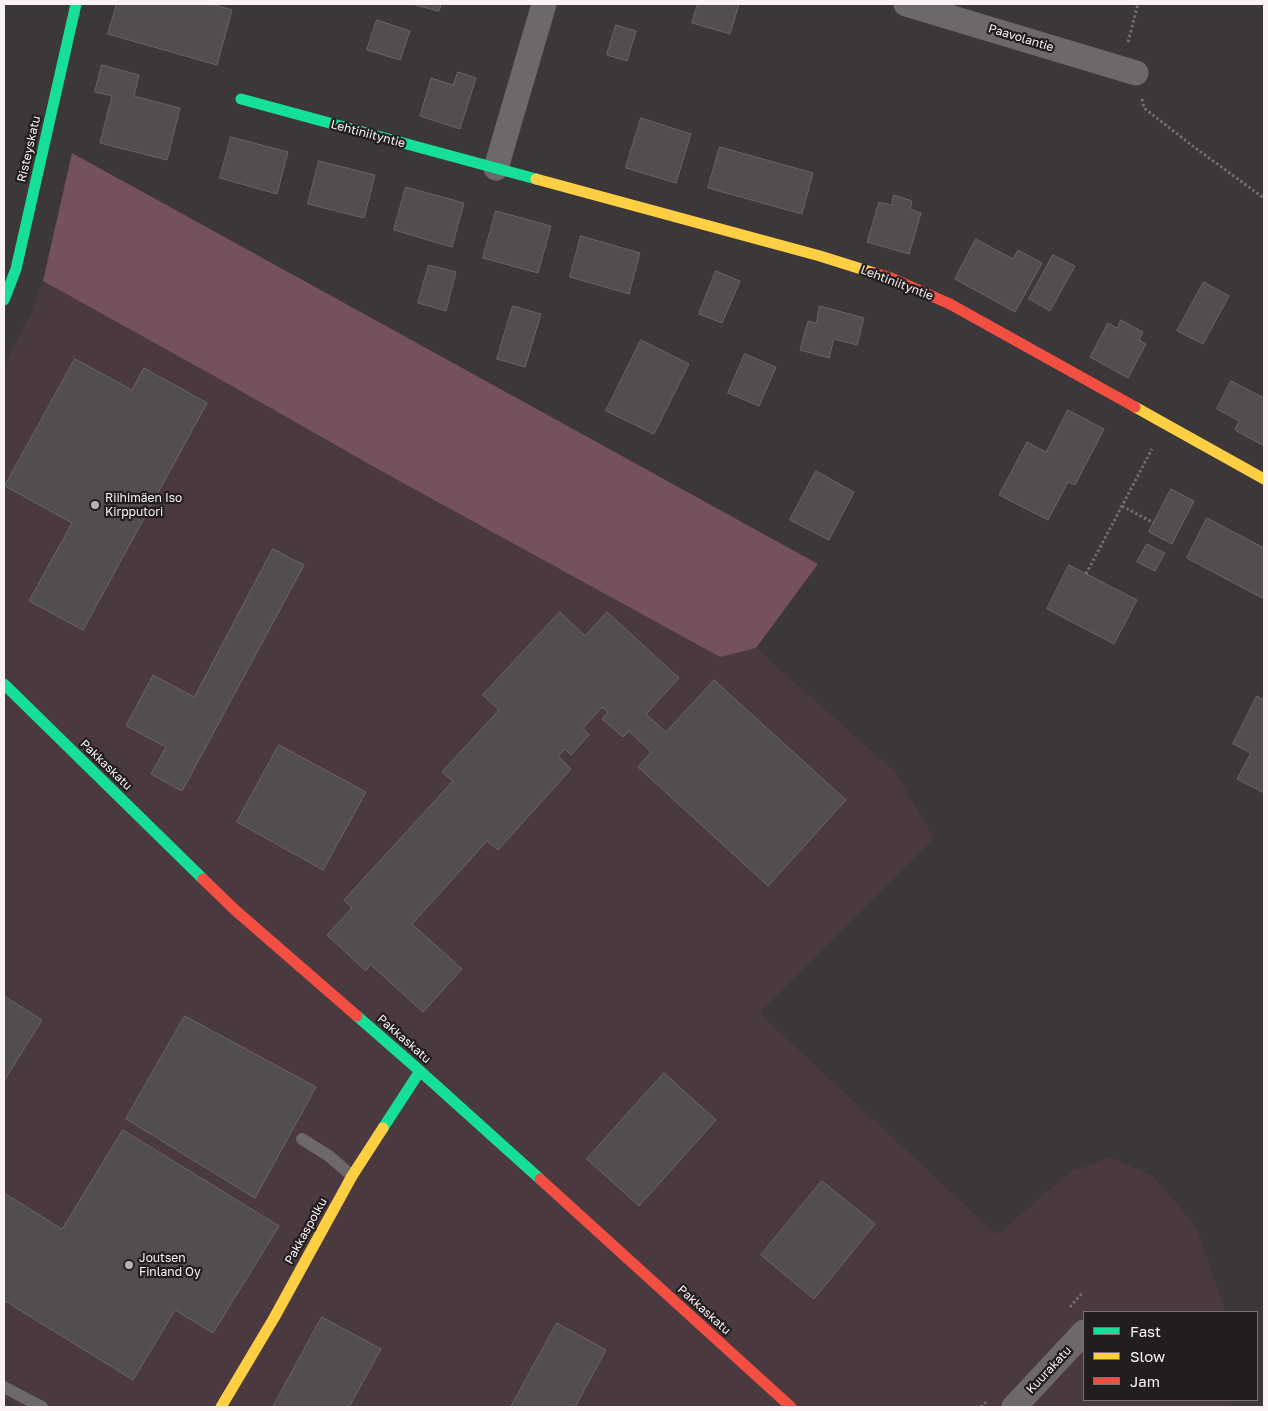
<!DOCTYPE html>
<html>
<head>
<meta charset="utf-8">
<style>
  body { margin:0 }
  #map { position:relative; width:1268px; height:1411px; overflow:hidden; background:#3c3739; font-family:"Golos Text",sans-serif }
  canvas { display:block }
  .frame { position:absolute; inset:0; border:5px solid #faf2f5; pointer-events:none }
  .legend { position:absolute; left:1083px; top:1311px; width:175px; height:90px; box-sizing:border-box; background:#221d1f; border:1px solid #787275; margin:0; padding:6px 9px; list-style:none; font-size:15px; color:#faf2f5 }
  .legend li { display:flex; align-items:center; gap:10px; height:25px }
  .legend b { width:25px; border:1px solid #787275 }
</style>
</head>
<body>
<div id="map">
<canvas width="1268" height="1411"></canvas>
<div class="frame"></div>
<ul class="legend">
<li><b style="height:6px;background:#16e098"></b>Fast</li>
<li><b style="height:6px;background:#ffcf43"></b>Slow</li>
<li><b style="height:6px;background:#f24e42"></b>Jam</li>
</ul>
</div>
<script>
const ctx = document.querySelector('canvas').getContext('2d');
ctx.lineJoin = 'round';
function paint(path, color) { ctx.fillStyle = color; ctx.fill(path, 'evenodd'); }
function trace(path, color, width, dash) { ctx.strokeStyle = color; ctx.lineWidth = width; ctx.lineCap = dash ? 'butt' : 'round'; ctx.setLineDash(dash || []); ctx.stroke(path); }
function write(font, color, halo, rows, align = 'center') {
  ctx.font = font + ' "Golos Text",sans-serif'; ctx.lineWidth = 4.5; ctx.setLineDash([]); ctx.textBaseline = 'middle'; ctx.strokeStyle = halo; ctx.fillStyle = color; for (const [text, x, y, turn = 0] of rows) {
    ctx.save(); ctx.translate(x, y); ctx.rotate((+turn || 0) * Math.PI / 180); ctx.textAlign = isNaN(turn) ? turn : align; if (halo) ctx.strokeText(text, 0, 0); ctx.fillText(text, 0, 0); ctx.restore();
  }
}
paint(new Path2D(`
  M43,281L223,381L383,472L720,657L756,648L895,772L934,838L759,1013L997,1235L1070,1172L1111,1157L1153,1176L1196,1227L1226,1312H1084V1400H1231V1407H19L4,1399V365L33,310Z`), '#4a3a40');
paint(new Path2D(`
  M72,153L818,564L756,648L720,657L383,472L223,381L43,281Z`), '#75505f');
const building = new Path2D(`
  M117,4H211L232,10L217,65L108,34Z
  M413,4H441L439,11Z
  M698,4H739L730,34L692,23Z
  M377,20L410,31L400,60L367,50Z
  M616,25L636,31L627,61L607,55Z
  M102,65L139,75L134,96L180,108L167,160L100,143L112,96L95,92Z
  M458,72L476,78L460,129L420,116L431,78L453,85Z
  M641,118L691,134L676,183L626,168Z
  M231,137L288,152L277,194L220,178Z
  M720,147L813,173L802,214L708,188Z
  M319,161L375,175L364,218L308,204Z
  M406,187L464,203L452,247L394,230Z
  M894,195L912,201L910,209L921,213L909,254L867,242L879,202L891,205Z
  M496,211L551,226L538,273L483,258Z
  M581,236L640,253L629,294L570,277Z
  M976,239L1013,259L1018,250L1042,263L1015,312L955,279Z
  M1053,255L1075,266L1050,311L1029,299Z
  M429,265L456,272L446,311L418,303Z
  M716,271L740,281L722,323L699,314Z
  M1204,282L1229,296L1203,344L1177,331Z
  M513,306L541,314L525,367L497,359Z
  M820,306L864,318L857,345L834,339L829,358L800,350L808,321L816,323Z
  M1121,320L1143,332L1139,340L1146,344L1128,378L1090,357L1108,323L1117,328Z
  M641,340L689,364L654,434L606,411Z
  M745,354L776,367L759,406L728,393Z
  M75,359L132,390L144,368L207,403L83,630L29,601L72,523L5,486Z
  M1231,381L1264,398V446L1235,430L1239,421L1217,409Z
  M1068,410L1104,429L1075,485L1068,482L1048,520L999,495L1027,442L1046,452Z
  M816,471L854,492L829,540L790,520Z
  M1171,489L1194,501L1172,544L1149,532Z
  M1207,518L1264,548V593L1262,598L1187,558Z
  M1147,544L1165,553L1155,571L1137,562Z
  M273,549L304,565L182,791L151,774L166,747L126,726L153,675L194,697Z
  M1069,565L1137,600L1114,644L1047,609Z
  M560,612L585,636L607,612L679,678L646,714L666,732L714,680L846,800L768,886L638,767L651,752L629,731L623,737L602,719L608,712L602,707L583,728L589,735L571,755L565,749L558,756L571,769L498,850L487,841L412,924L462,969L423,1012L370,964L366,971L327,935L352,908L344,900L453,781L442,772L499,710L483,695Z
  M1257,696L1264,700V793L1237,779L1251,753L1233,744Z
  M279,745L366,792L323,870L237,822Z
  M4,996L42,1020L4,1081Z
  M185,1016L316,1087L255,1198L126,1119Z
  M664,1073L716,1120L639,1206L587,1159Z
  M123,1130L279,1226L213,1333L175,1310L133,1380L5,1301L4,1304V1193L62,1229Z
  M822,1181L875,1224L814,1299L761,1255Z
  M322,1317L381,1349L349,1407H273Z
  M557,1323L606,1350L575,1407H511Z`);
paint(building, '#524d4f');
trace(building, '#696566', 1);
trace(new Path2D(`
  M1128,42L1138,4
  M1142,99L1144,108L1194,147L1264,198
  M1122,506L1154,523
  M1086,574L1152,449
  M1070,1307L1083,1292
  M981,1407L986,1402`), '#726e6f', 3, [2.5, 2.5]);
trace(new Path2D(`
  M302,1139L329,1156L352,1176
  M4,1387L42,1407`), '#6d686a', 12);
trace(new Path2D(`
  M906,4L1136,73
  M496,168L544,4
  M1014,1407L1084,1332`), '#6d686a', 25);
trace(new Path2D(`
  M241,99L536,179
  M4,300L16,269L76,4
  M4,684L203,879
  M357,1016L420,1071L540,1179
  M383,1128L420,1071`), '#16e098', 11);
trace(new Path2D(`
  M536,179L820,256L874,273
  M1135,407L1264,479
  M221,1407L274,1318L352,1176L383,1128`), '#ffcf43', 11);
trace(new Path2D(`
  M874,273L891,278L950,304L1135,407
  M203,879L235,910L357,1016
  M540,1179L791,1407`), '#f24e42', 11);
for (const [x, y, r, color] of [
  [95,505,5,"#b8b1b3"],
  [129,1265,5,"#b8b1b3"]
]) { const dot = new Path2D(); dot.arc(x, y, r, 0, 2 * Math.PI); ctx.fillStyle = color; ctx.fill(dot); trace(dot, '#221d1f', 2); }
write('12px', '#faf2f5', '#221d1f', [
  ["Paavolantie",1021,38,17],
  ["Lehtiniityntie",368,134,15],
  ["Risteyskatu",29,149,-77],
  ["Lehtiniityntie",897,283,21],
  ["Pakkaskatu",106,765,44],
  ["Pakkaskatu",404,1039,41],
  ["Pakkaspolku",306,1231,-61],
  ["Pakkaskatu",704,1310,42],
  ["Kuurakatu",1049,1370,-47]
]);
write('12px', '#faf2f5', '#221d1f', [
  ["Riihimäen Iso",105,498],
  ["Kirpputori",105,512],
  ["Joutsen",139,1258],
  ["Finland Oy",139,1272]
], 'left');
</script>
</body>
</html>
